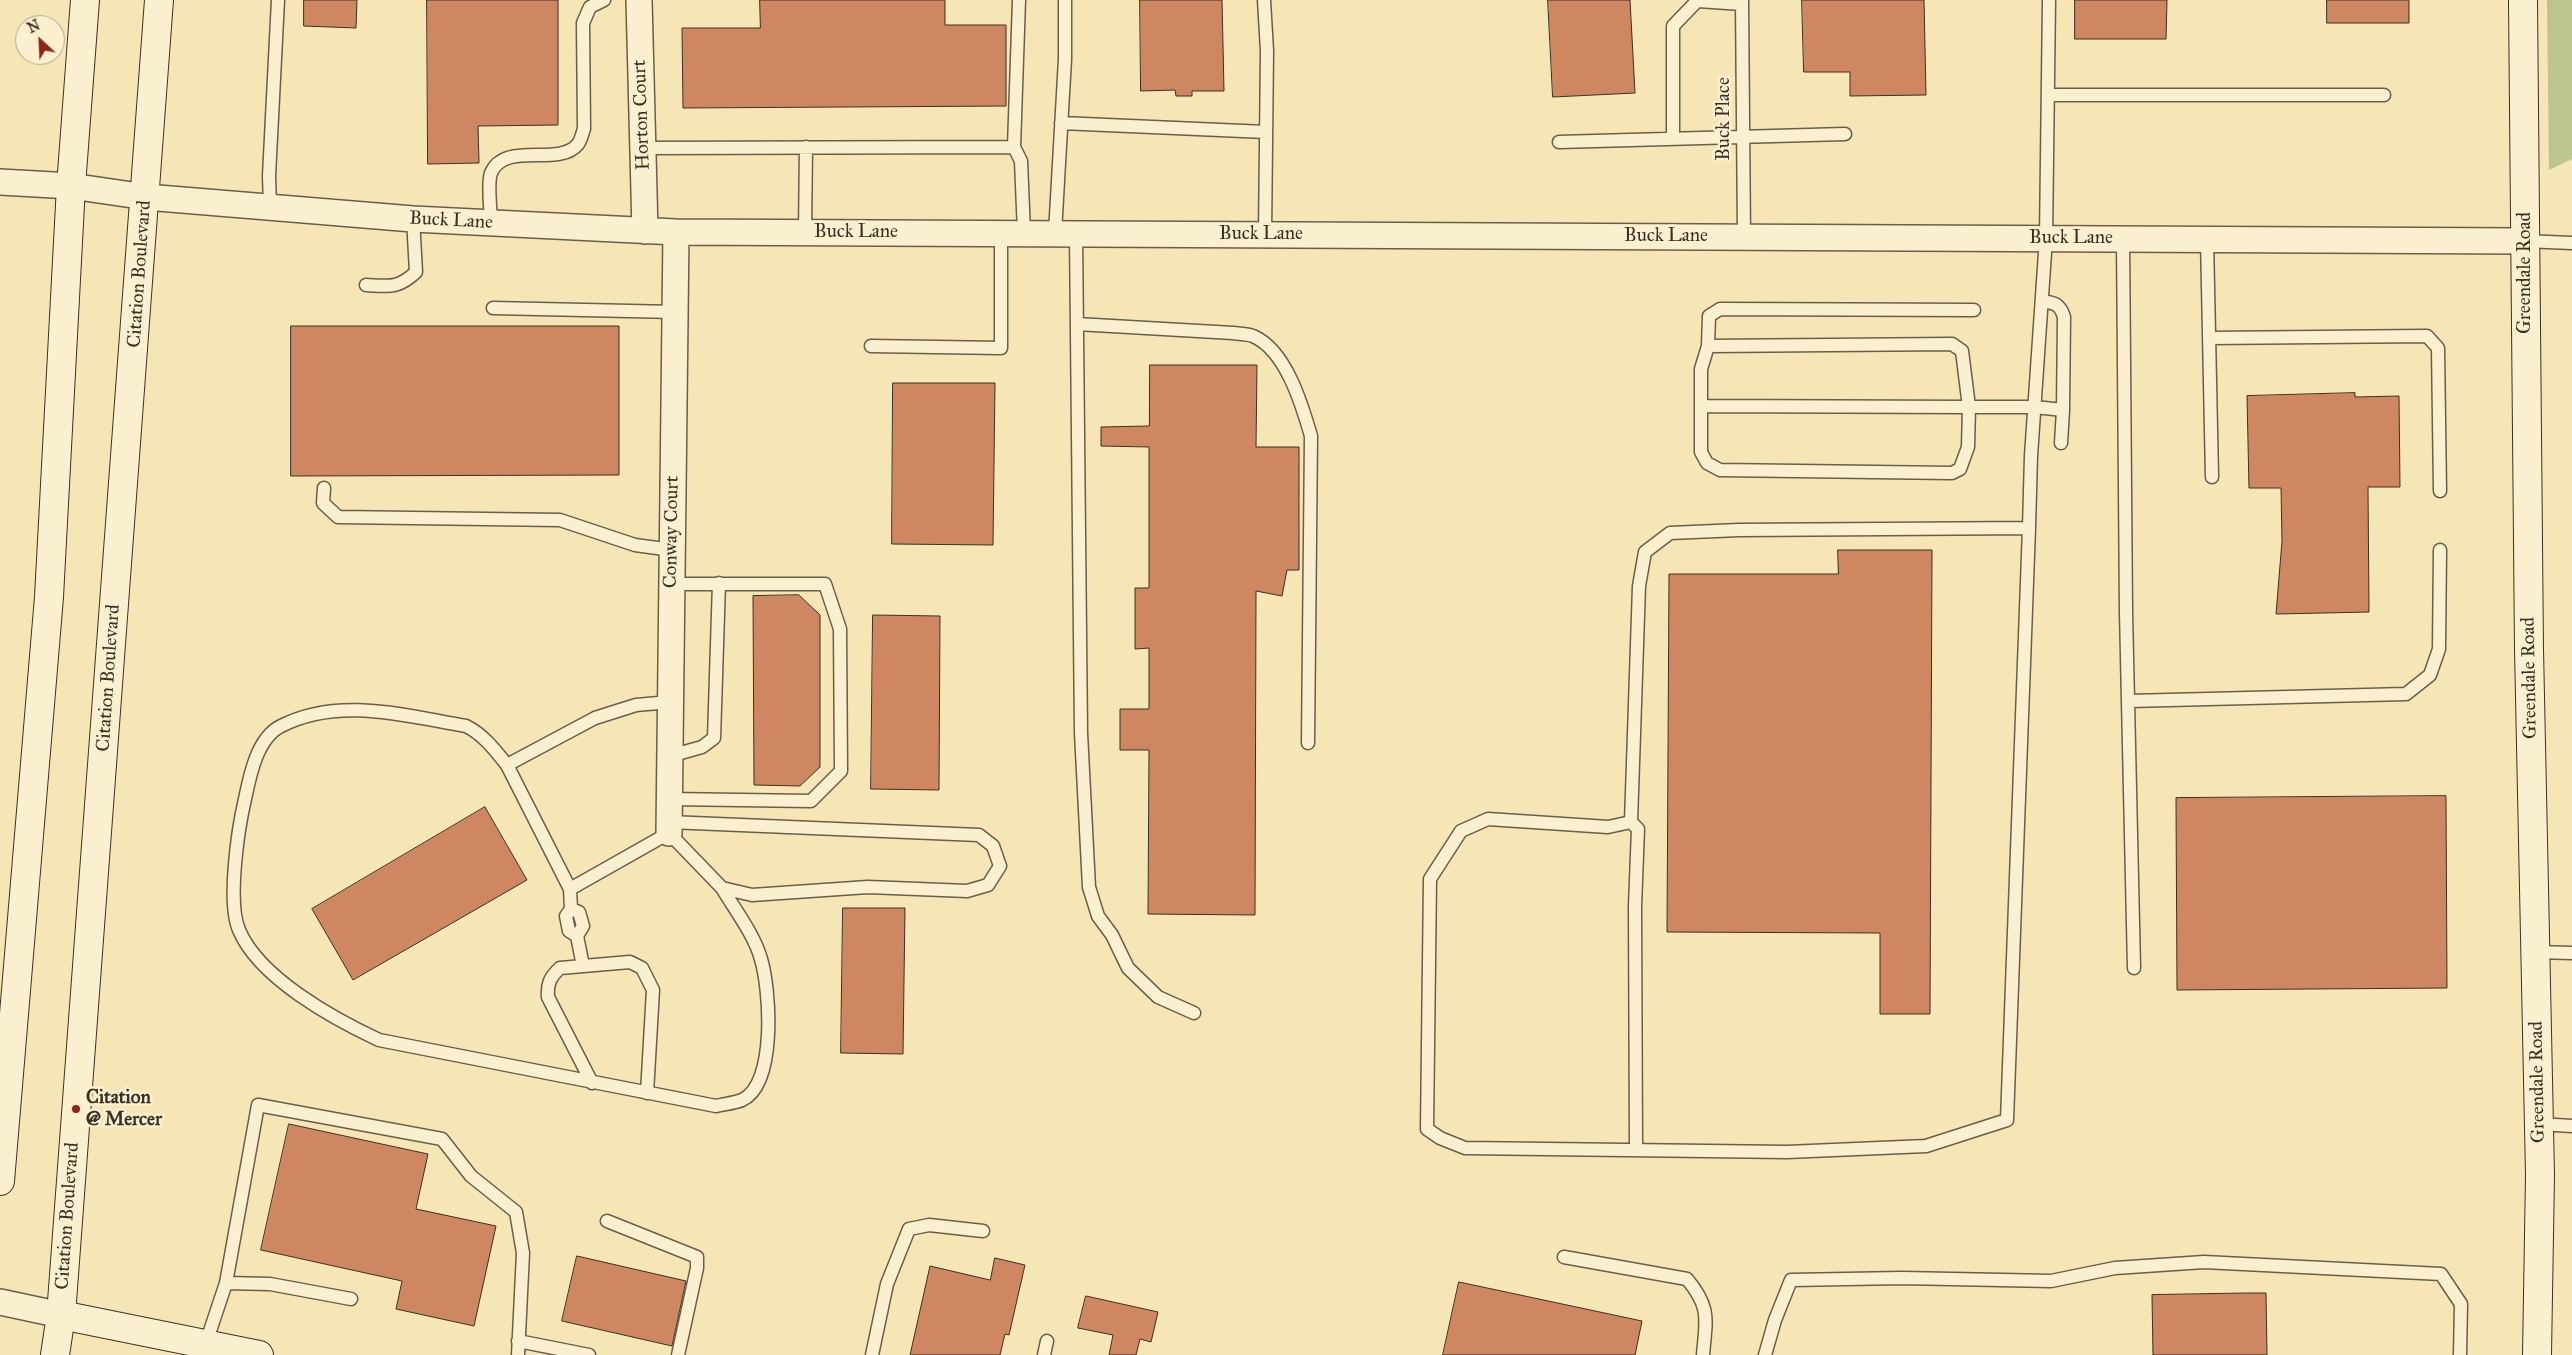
<!DOCTYPE html>
<html>
<head>
<meta charset="utf-8">
<style>
  body { margin:0 }
  #map { position:relative; width:2572px; height:1355px; overflow:hidden; background:#f7e6b5; font-family:"IM FELL Great Primer",serif }
  canvas { display:block }
  .north { position:absolute; left:15px; top:15px; width:50px; height:50px; box-sizing:border-box; background:#faefcf; border:1px solid #ada38b; border-radius:50%; rotate:335deg; font-size:14px; font-weight:700; line-height:20px; text-align:center; color:#3a3126 }
  .north::after { content:''; display:block; margin:auto; width:18px; height:22px; background:#8f2418; clip-path:polygon(50% 0,100% 100%,50% 72%,0 100%) }
</style>
</head>
<body>
<div id="map">
<canvas width="2572" height="1355"></canvas>
<div class="north">N</div>
</div>
<script>
const ctx = document.querySelector('canvas').getContext('2d');
ctx.lineJoin = 'round';
function paint(path, color) { ctx.fillStyle = color; ctx.fill(path, 'evenodd'); }
function trace(path, color, width, dash) { ctx.strokeStyle = color; ctx.lineWidth = width; ctx.lineCap = dash ? 'butt' : 'round'; ctx.setLineDash(dash || []); ctx.stroke(path); }
function write(font, color, halo, rows, align = 'center') {
  ctx.font = font + ' "IM FELL Great Primer",serif'; ctx.lineWidth = 5; ctx.setLineDash([]); ctx.textBaseline = 'middle'; ctx.strokeStyle = halo; ctx.fillStyle = color; for (const [text, x, y, turn = 0] of rows) {
    ctx.save(); ctx.translate(x, y); ctx.rotate((+turn || 0) * Math.PI / 180); ctx.textAlign = isNaN(turn) ? turn : align; if (halo) ctx.strokeText(text, 0, 0); ctx.fillText(text, 0, 0); ctx.restore();
  }
}
paint(new Path2D(`
  M2547,0H2572V159L2549,170Z`), '#bcc58e');
const building = new Path2D(`
  M304,0H357L356,28L304,26Z
  M427,0H558V125L478,126L479,163L428,164Z
  M760,0H945V25H1006V106L683,108L682,28H760Z
  M1140,0H1222L1224,91H1192V96H1176L1175,90L1141,91Z
  M1548,0H1630L1635,93L1553,97Z
  M1802,0H1924L1926,95L1850,96V72H1804Z
  M2075,0H2167L2166,39H2075Z
  M2327,0H2409V23H2327Z
  M291,326H619V475L291,476Z
  M1150,365H1257L1256,447H1299V570H1287L1282,596L1256,591L1255,915L1148,914L1149,750H1120V709H1149V648L1135,649V588H1149V447L1101,446V427L1149,426Z
  M893,383H995L993,545L892,544Z
  M2355,393V397L2399,396L2400,487H2368L2369,612L2276,614L2282,541L2281,488H2249L2247,396Z
  M1838,550H1932L1930,1014H1880V933L1667,932L1669,574H1838Z
  M799,595L820,615V767L800,786L754,785L753,596Z
  M873,615L940,616L939,790L871,789Z
  M2446,796L2447,988L2177,990L2176,798Z
  M485,807L527,880L353,980L312,909Z
  M843,908H905L903,1054L841,1053Z
  M289,1124L428,1154L416,1209L496,1226L474,1326L396,1309L402,1281L261,1250Z
  M577,1256L686,1281L672,1346L562,1321Z
  M995,1258L1025,1265L1009,1335L1005,1334L1000,1355H910L930,1266L990,1280Z
  M1459,1282L1642,1321L1635,1355H1443Z
  M2245,1293H2266L2267,1355H2153L2152,1295Z
  M1086,1296L1158,1312L1151,1342L1140,1339L1136,1355H1109L1113,1335L1078,1328Z`);
paint(building, '#ce8761');
trace(building, '#3a3126', 1);
const lane = new Path2D(`
  M1264,0L1267,51L1265,234
  M1742,0L1744,237
  M1698,1L1742,4
  M2048,95H2384
  M1061,123L1266,132
  M1673,138V26L1698,0
  M1559,142L1845,134
  M1014,147L1019,0
  M643,148L1014,147L1021,161L1024,233
  M270,206L269,176L278,0
  M491,223C491,211 487,184 491,173C505,140 559,168 578,144C581,140 582,134 584,129L583,23L590,7L604,0
  M805,232L806,147
  M1055,233L1065,59V0
  M1076,233L1081,733L1089,887L1098,916L1112,935L1128,968L1158,997L1194,1013
  M2123,239L2126,612L2134,968
  M2207,239L2212,477
  M2524,241L2572,243
  M366,285C389,286 398,289 416,272L413,219
  M493,308L675,312
  M1077,324L1233,333C1239,334 1247,334 1253,336C1286,350 1302,405 1311,436L1308,743
  M2209,338L2427,336L2438,348L2440,491
  M871,346L1001,348V233
  M1708,346L1709,316L1720,309L1974,310
  M1701,406L1969,407L1968,447L1960,469L1952,473L1720,470L1707,463L1701,452V369L1708,346L1952,344L1962,351L1969,407H2035L2063,410L2064,317C2060,304 2055,303 2042,301
  M2061,443L2063,410
  M324,488L323,503L338,517L560,520L635,545L672,550
  M2029,528L1739,530L1670,533L1645,552L1639,586L1631,822L1608,827L1488,819L1461,831L1430,879L1427,1129L1440,1138L1465,1148L1787,1152L1926,1146L2007,1120L2029,528L2031,456L2046,238L2049,0
  M2129,701L2406,694L2430,675L2439,649L2440,550
  M670,756L702,747L714,738L719,583
  M507,765C495,750 484,735 466,726C406,716 339,696 281,726C257,738 250,775 245,799C238,829 227,902 239,930C259,978 334,1019 379,1040L716,1106C724,1104 735,1103 742,1100C777,1084 770,989 761,959C754,934 735,910 722,888
  M669,799L811,801L841,771L840,629L825,584H672
  M669,822L979,835L993,846L1000,866L988,885L967,891L868,887L752,895L722,888L669,833L570,889L507,765L595,718L636,705L670,702
  M1631,822L1638,829L1635,906L1636,1148
  M570,889L571,909L566,916L569,931L577,936L583,926L579,912L571,909
  M577,936L583,966
  M2536,952L2572,953
  M592,1083L548,997C547,984 550,977 560,968L630,962L642,968L653,990L647,1093
  M2539,1124L2572,1126
  M607,1221L697,1257V1268L678,1355
  M1564,1257L1687,1279C1711,1308 1706,1319 1703,1355
  M226,1283L258,1105L442,1139L471,1176L516,1212L523,1253L518,1355
  M518,1341L589,1355
  M206,1343L226,1283L270,1284L351,1299
  M872,1355L887,1284L909,1229L929,1225L983,1231
  M1044,1355L1047,1341
  M1765,1355L1775,1320L1791,1280L1902,1278L2051,1281L2115,1268L2204,1262L2441,1274L2461,1304L2460,1355`);
const street = new Path2D(`
  M639,0L645,231
  M0,182L71,186L146,197L413,219L676,232L2524,241
  M669,833L676,232
  M0,1302L61,1315`);
const secondary = new Path2D(`
  M2523,0L2529,649L2540,1175L2537,1355
  M0,1181L49,597L71,186L85,0
  M61,1315L259,1355
  M55,1355L61,1315L159,0`);
trace(lane, '#695e4a', 15);
trace(street, '#695e4a', 28);
trace(secondary, '#3a3126', 30);
trace(lane, '#faefcf', 12);
trace(street, '#faefcf', 25);
trace(secondary, '#faefcf', 28);
for (const [x, y, r, color] of [
  [76,1109,5,"#8f2418"]
]) { const dot = new Path2D(); dot.arc(x, y, r, 0, 2 * Math.PI); ctx.fillStyle = color; ctx.fill(dot); trace(dot, '#faefcf', 2); }
write('19px', '#3a3126', '#faefcf', [
  ["Horton Court",642,115,-92],
  ["Buck Place",1724,119,-90],
  ["Buck Lane",451,221,3],
  ["Buck Lane",856,232],
  ["Buck Lane",1261,234],
  ["Buck Lane",1666,236],
  ["Buck Lane",2071,238],
  ["Greendale Road",2525,273,-90],
  ["Citation Boulevard",140,274,-86],
  ["Conway Court",672,532,-89],
  ["Citation Boulevard",109,678,-86],
  ["Greendale Road",2530,678,-91],
  ["Greendale Road",2538,1082,-91],
  ["Citation Boulevard",68,1216,-86]
]);
write('bold 19px', '#3a3126', '#faefcf', [
  ["Citation",86,1098],
  ["@ Mercer",86,1120]
], 'left');
</script>
</body>
</html>
